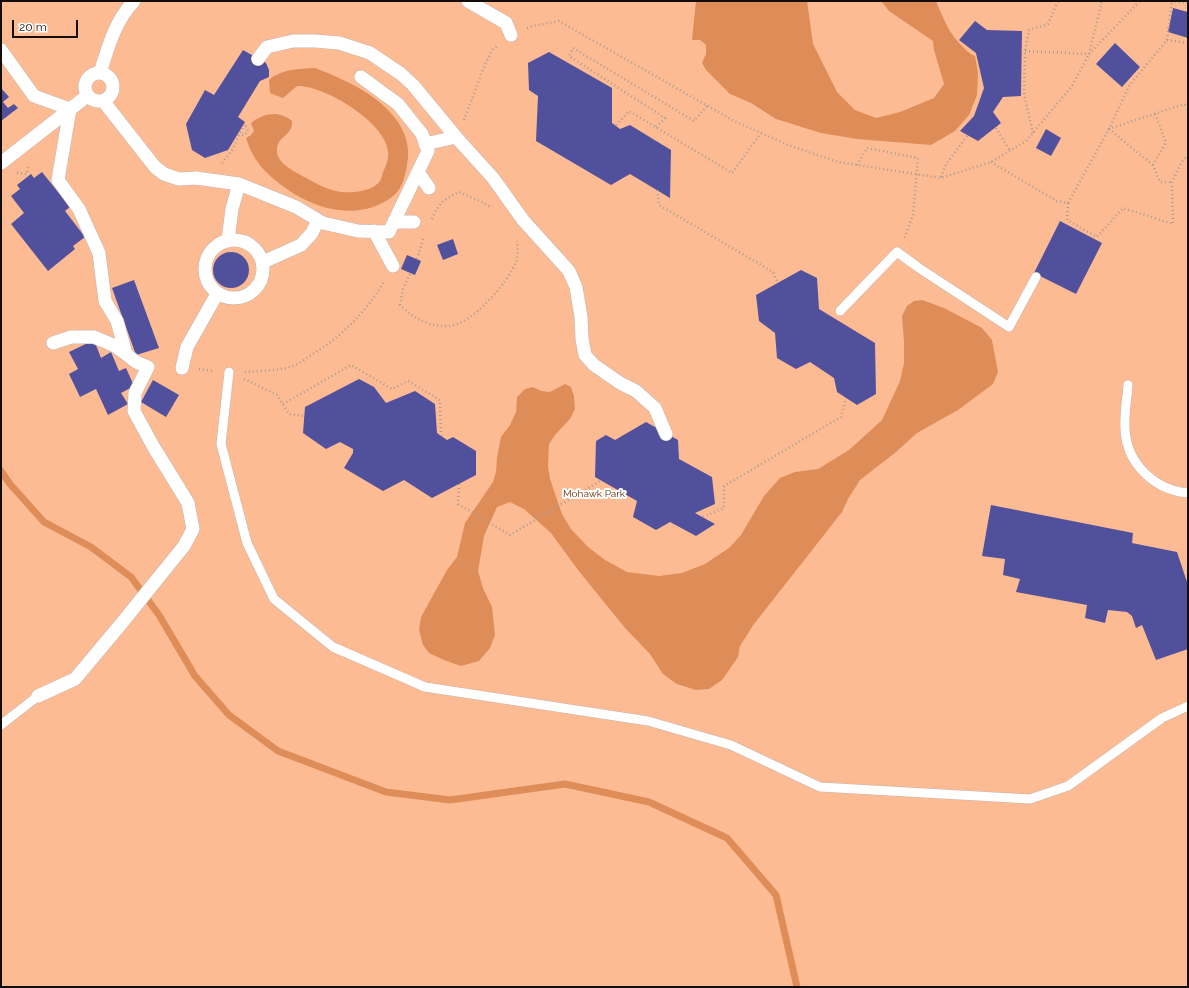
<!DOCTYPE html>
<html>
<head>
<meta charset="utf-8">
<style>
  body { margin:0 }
  #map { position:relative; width:1189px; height:988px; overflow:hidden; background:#f2e3da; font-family:Raleway,sans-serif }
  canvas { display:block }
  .frame { position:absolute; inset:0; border:2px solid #120d0a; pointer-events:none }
  .scale { position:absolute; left:12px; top:20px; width:66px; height:18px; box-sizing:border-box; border:2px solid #120d0a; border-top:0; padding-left:5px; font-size:12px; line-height:14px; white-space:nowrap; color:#120d0a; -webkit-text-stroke:3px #fff; paint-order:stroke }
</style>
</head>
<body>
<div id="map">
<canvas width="1189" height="988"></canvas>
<div class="frame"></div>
<div class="scale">20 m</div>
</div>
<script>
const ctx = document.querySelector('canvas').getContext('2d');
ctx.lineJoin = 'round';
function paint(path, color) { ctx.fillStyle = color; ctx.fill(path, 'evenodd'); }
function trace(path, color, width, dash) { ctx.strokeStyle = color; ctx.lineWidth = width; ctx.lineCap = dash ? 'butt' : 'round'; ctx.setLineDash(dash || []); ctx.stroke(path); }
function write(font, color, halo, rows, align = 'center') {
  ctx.font = font + ' Raleway,sans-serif'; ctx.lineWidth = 4; ctx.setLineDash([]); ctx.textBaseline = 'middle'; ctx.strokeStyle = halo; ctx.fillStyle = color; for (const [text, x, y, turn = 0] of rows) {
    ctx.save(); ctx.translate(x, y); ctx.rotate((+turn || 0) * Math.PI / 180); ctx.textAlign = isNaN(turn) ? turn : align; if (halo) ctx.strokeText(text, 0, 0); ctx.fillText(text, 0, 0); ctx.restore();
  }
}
paint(new Path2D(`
  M1,1H1188V987H1Z`), '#fdbb93');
paint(new Path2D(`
  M696,1H807L813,44L837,92L855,110L876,118L900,112L934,98L944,84L934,50L933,41L889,11L881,1H936C944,20 949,34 964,48C968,52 970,54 975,56L978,72L977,95L969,115L955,131L931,145L857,139L821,133L776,119L751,103L730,94L706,70L702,63L706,54V45L700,40H692Z
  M315,68C345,80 379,94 398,122C407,136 410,150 407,165C406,172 404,180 401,186C398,193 390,199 384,202C352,220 312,208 284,187C264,172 254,162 246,138L251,135L254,131L251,123C264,113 279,110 292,121C293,137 276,135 277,152C278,165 298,173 308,179C327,190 344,196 365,190C371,189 377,185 380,181C382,178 382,175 383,172C386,166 389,158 388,151C385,122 324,85 297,86L283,98L270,93L269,80C281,69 299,69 315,68Z
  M922,300L944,308L982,328L992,340L998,372L993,384L958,410L917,433L896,452L860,480L848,499L842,512L754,624L740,646L738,657L722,680L709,689L696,690L677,684L663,674L650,654L625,628L578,570L551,533L524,509L510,502L497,507L484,536L478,571L483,588L492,607L495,635L490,648L479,661L461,666L444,660L429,653L423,645L419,630L421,617L447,570L457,557L465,523L493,482L496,472L497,457L501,437L510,425L516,412L517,397L525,389L533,387L541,391L550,392L565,384L571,387L574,396L575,409L570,419L555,435L549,444L548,466L550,479L562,514L571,529L588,547L605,560L627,572L659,576L682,573L705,564L729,548L741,535L764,496L780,478L795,472L818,469L849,450L882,420L900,381L904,363V342L902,316L907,306L914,301Z`), '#df8d58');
trace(new Path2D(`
  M1,471L10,484L44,522L91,547L131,577L159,615L195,676L229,715L278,751L386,792L450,800L565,784L649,802L727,838L776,895L797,987`), '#df8d58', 7);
paint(new Path2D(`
  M1173,8L1188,12V38L1168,32Z
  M975,21L987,30L1022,31L1021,96L1003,97L993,112L1001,123L978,141L960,131L974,116L984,88L976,53L959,40Z
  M1115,43L1140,67L1122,87L1096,64Z
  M243,50L266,63L269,70V77L260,81L238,117L245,122L228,150L205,158L192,150L186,124L205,90L214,95Z
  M549,52L612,88V123L620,129L630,125L671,150L670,198L630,174L611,185L536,141L538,96L529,90L528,63Z
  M1,88L9,97L3,102L8,108L14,104L18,108L1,121Z
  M1046,129L1061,138L1051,156L1036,148Z
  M42,172L70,207L65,211L85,237L73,246L75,249L48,271L11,224L24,213L11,196L20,189L17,185L31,174L34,178Z
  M1060,221L1102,243L1076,294L1034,273Z
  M453,239L458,254L443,260L437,245Z
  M213 270a18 18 0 1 1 36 0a18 18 0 1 1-36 0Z
  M407,255L421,261L415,275L401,269Z
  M801,270L817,278L819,309L875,343L876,394L857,405L837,392L834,378L810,362L796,369L777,358L775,333L759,321L756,295Z
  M134,280L159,348L136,355L112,288Z
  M94,340L101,358L111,352L119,371L126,368L134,386L121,393L128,404L108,415L96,389L80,397L69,374L78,369L69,352Z
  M359,379L374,387L386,403L415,391L435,404L437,433L447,440L453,437L476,451V475L432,498L404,480L383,491L344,468L353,453V449L340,442L326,449L303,433L305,407Z
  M153,380L179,395L166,417L141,402Z
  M646,422L678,440L679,459L712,477L715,504L695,513L715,524L696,536L670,522L656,530L633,517L637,501L595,477L596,441L606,435L615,440Z
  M991,505L1133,533L1132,543L1177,552L1188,585V649L1156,660L1142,625L1136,628L1132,616L1127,612L1108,610L1105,623L1085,618L1087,605L1016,592L1020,579L1003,575L1005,559L982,556Z`), '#51509d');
const service = new Path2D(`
  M840,311L897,252L919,268L1009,327L1036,277
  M229,372L221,444L247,543L274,599L333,647L425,687L648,721L731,745L820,787L1030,799L1068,786L1162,718L1188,706
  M1128,385C1127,399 1124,414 1125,428C1126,463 1154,490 1188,493
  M1,725L38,696`);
const pedestrian = new Path2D(`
  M468,1L506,23L511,35
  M1,50L34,96L70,109L58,180L79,209L99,253L105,301L117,321L126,354
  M258,59L267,47L293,41H315L339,43L370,53L401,74L413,85L456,137L493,178L523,220L569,271L576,287L581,317L582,339L585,355L594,365L620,383L636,391L655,408L666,434
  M85 87a14 14 0 1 1 28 0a14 14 0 1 1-28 0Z
  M100,73C108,47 115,21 134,1
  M104,102L155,167L164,174L179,179L196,178L239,184L296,207L323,223L358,231L389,232L428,151L422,134L398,104L361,77
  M425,144L456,137
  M1,163L87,96
  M418,172L429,188
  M394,222H414
  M374,231L393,266
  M205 269a29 29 0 1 1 58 0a29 29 0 1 1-58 0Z
  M228,240L232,209L239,184
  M263,262L301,245L312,233L318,220
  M182,368L187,347L217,294
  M38,696L75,679L121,624L184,546L193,529L188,503L153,446L134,411L135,393L148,367L136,362L126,354L113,345L94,337H71L53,343`);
trace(service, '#c4b5ac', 10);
trace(pedestrian, '#c4b5ac', 14);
trace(new Path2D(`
  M1171,1L1188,3
  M527,28L533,26L559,21L734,121L788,145L838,162L941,178L991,162L1026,141L1072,86L1089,54L1102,1
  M1167,40L1188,43
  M1025,51L1089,54L1140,1
  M1155,114L1166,142L1153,165L1160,182H1172
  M464,120L482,72L492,50L499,45
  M616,125L629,111L732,173L761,133
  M656,127L665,118L569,56L573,48L694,121L707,106
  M996,128L1010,151
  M1033,133L1024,94L1025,51L1029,30L1048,24L1058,1
  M991,162L1057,201L1068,203L1109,129L1184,104L1188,107
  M222,163L233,149L239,135H244L248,131L245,124L239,135
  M857,165L867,148L918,158L913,215L904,239
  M1153,165L1109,129L1129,86L1167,40L1172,1
  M17,173L27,174L28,165
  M941,177L946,164L968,135
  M657,190L659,205L773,272L778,283
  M1068,203L1067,220L1097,237L1123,208L1173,224L1172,182L1183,160L1188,156
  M432,219C438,204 444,199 459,192L482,202L492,208
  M417,259L424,237
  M410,274L403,289L400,305C415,319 428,327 449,326C472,325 508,282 516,262C518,257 518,247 517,241
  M199,369L214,371
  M245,372C260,371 278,371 293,366C299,364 306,359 311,355C343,336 366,312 385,280
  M244,379L277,395L289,414L304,416
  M283,404L351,365L392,389L408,381L440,400L441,436
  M459,484L458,504L510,535L600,481
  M703,517L724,508V486L841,417L846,398`), '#a89c95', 2.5, [1, 3]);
trace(service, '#fff', 9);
trace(pedestrian, '#fff', 13);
write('10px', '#673208', '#fff', [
  ["Mohawk Park",594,494]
]);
</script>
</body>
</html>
